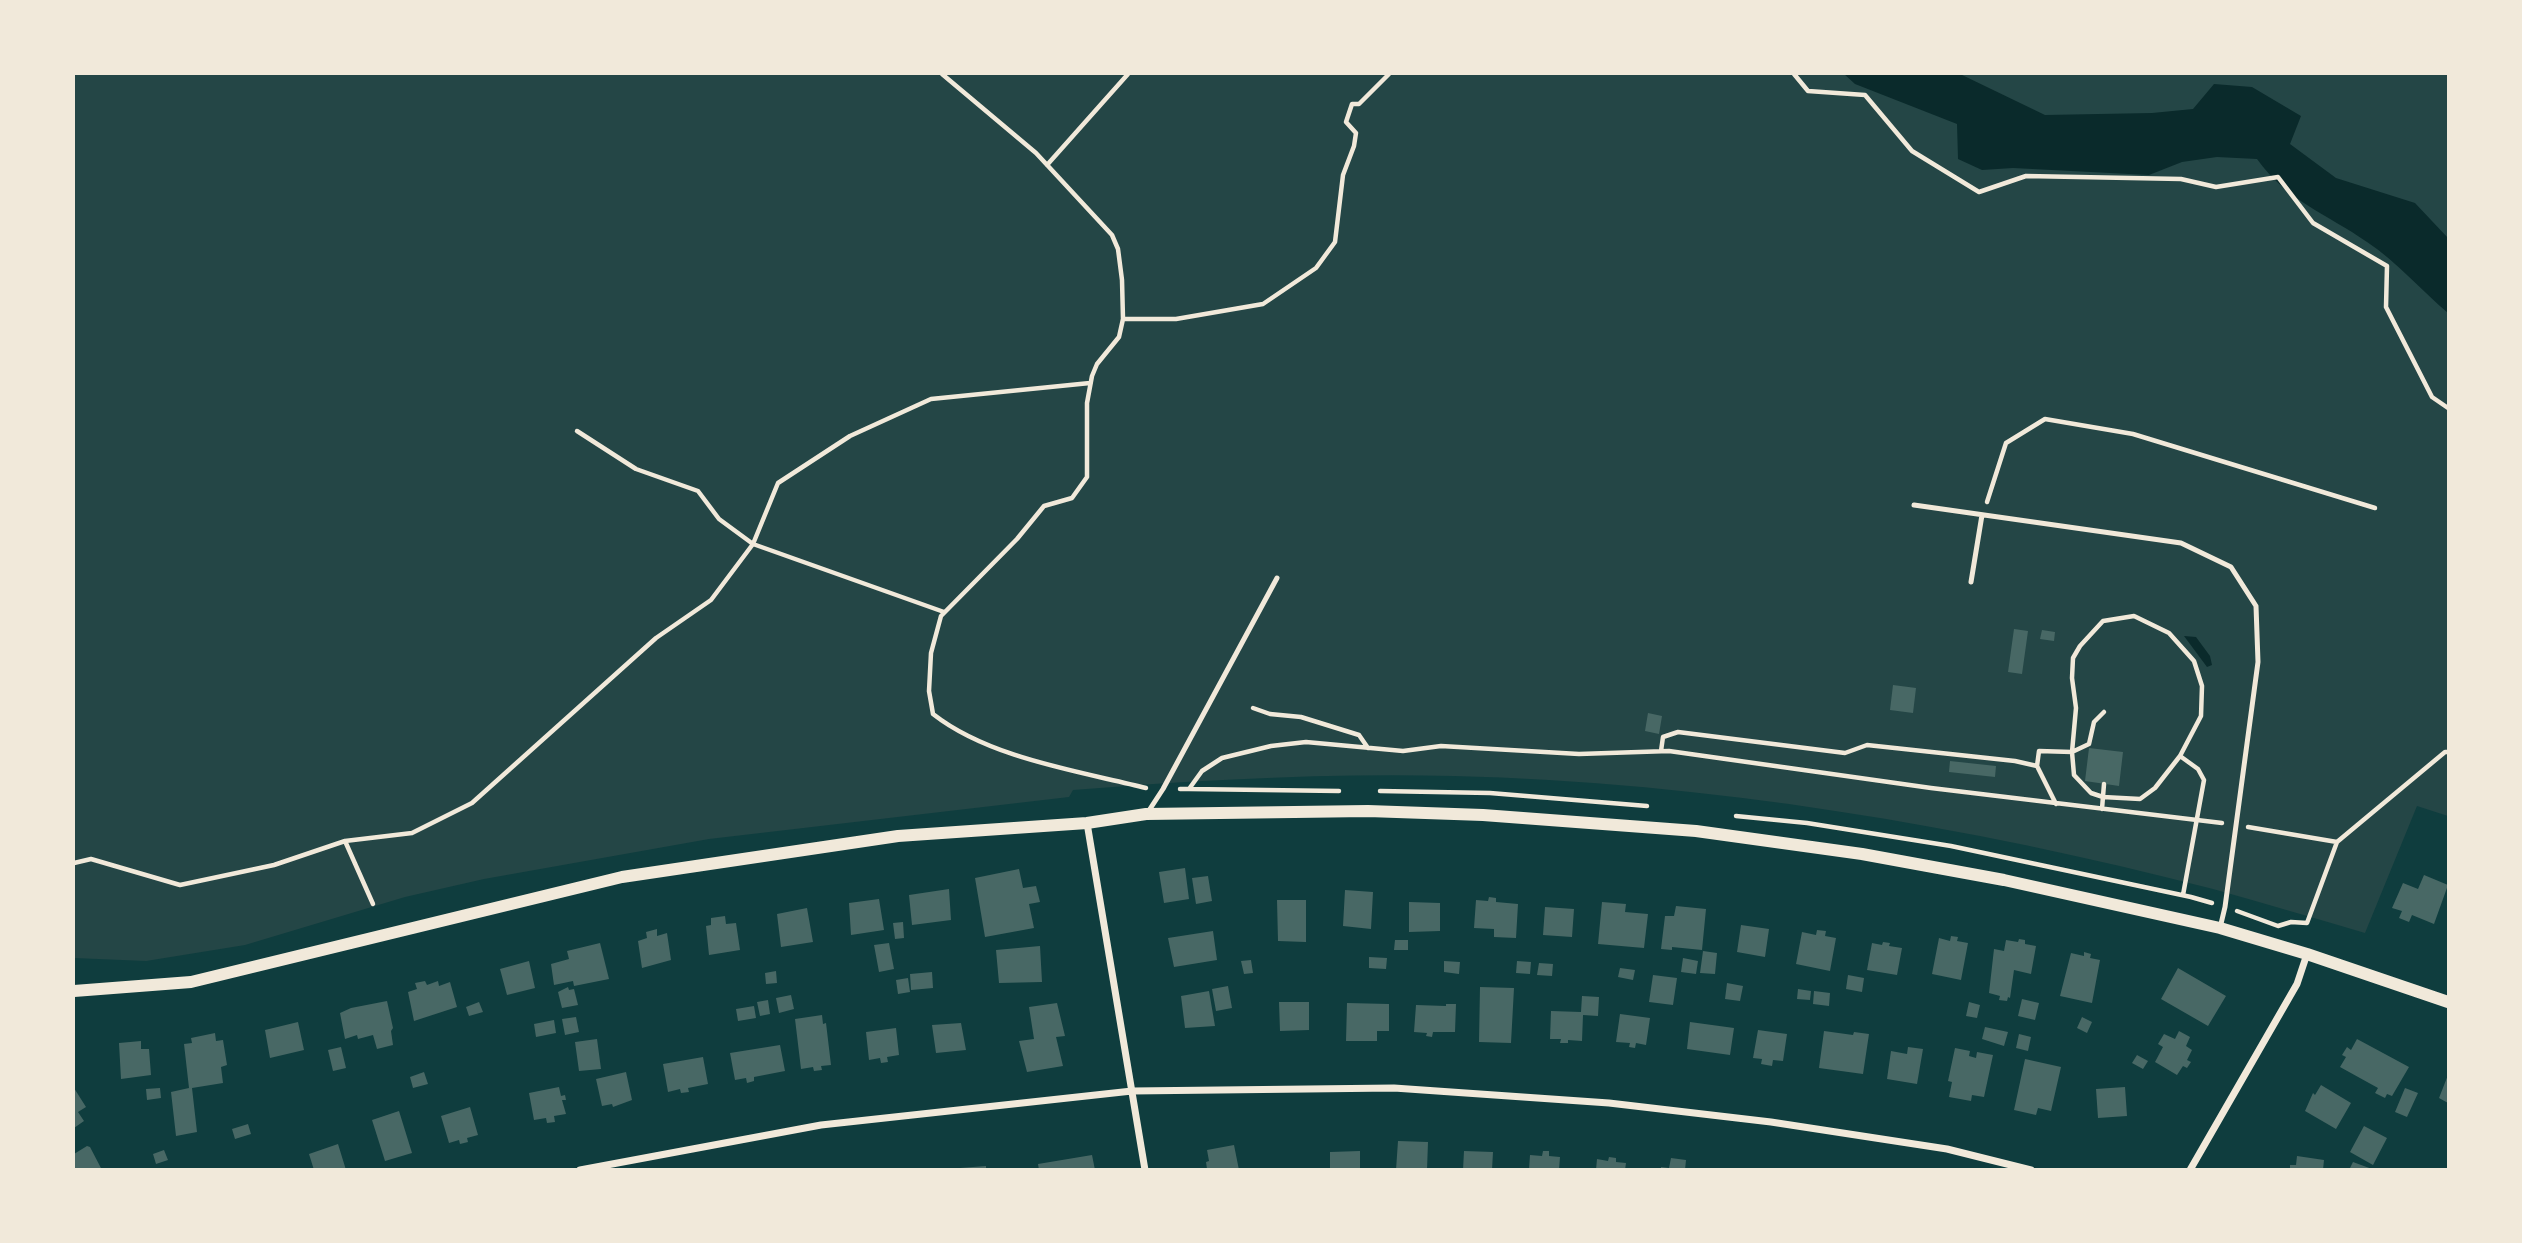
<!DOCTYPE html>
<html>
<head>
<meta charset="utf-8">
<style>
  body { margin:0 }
  #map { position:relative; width:2522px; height:1243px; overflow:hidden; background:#0f3d3e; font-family:"PT Sans",sans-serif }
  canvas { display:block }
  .frame { position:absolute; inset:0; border:75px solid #f1e9da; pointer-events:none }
</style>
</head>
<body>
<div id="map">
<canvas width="2522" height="1243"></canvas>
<div class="frame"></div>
</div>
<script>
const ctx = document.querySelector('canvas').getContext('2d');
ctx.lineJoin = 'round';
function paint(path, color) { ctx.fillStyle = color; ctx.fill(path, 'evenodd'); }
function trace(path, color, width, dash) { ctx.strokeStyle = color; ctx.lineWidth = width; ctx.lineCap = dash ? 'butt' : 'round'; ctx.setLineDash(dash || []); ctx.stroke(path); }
paint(new Path2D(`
  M74,74H2448V816L2417,806L2365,933C2314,918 2264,903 2213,889C1970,826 1706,782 1454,776C1327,773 1200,780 1073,790L1069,797L709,839L484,879L405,897L245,945L146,961L74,958Z`), '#244646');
paint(new Path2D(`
  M1844,74H1960L2045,115L2152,113L2193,109L2214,84L2252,87L2301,116L2290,144L2336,178L2415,203L2448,238V313C2421,290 2397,262 2367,242C2327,214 2287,201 2257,159L2217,157L2182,162L2149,175L2013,168L1982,170L1958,159L1957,124L1855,84Z
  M2184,636L2196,637L2210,656L2212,665L2207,667Z`), '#0a2a2b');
paint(new Path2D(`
  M2014,629L2028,631L2022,674L2008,672Z
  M2042,630L2055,632L2054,641L2040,639Z
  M1893,685L1916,688L1913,713L1890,710Z
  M1648,713L1662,716L1659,734L1645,731Z
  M2089,748L2123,752L2119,786L2085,781Z
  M1950,761L1996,766L1995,777L1949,772Z
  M1185,868L1189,899L1164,903L1159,872Z
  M1019,869L1023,888L1036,886L1040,902L1029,904L1034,928L985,937L975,878Z
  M2424,875L2448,885L2434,924L2412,915L2409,922L2399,918L2402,911L2392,908L2403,883L2418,889Z
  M1208,876L1212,901L1196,904L1192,878Z
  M949,889L951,920L912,925L909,895Z
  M1345,890L1373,892L1371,929L1343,926Z
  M1489,897L1496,898V902L1518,904L1516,938L1494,937V929L1474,928L1476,900L1488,901Z
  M879,899L884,930L851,935L849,903Z
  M1277,900H1306V942L1278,941Z
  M1409,902L1440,903V931L1409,932Z
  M1602,902L1626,904L1625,912L1648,914L1644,948L1598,944Z
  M1676,906L1706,909L1702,950L1672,947V950L1661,949L1665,916H1674Z
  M1545,907L1574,909L1572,937L1543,935Z
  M807,908L813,942L781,947L777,914Z
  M725,916L726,924L736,923L740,950L709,955L706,926L711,925V918Z
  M903,922L904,938L895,939L893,923Z
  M1741,925L1769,929L1765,957L1737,952Z
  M657,929V936L667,933L671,960L642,968L638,941L647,938L646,932Z
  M1817,930L1826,931L1825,936L1836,938L1830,971L1796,964L1802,932L1816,935Z
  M1213,931L1217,960L1174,967L1168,938Z
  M1951,936L1958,937L1957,941L1968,943L1961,980L1932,974L1939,938L1950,941Z
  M2019,939L2025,940V944L2036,946L2031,974L2014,970L2010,998L2008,997L2007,1001L1999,1000L2000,996L1989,993L1994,949L2004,951L2006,940L2018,942Z
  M1395,940H1408V950H1394Z
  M1883,942L1890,943L1889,946L1902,948L1897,975L1867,970L1872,943L1882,945Z
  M600,943L609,979L574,986L573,981L554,985L551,964L569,959L567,951Z
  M889,943L894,969L879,972L874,945Z
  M1040,946L1042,982L999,983L996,950Z
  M1703,951L1717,953L1715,974L1700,973Z
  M2084,952L2091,954L2090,958L2100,960L2092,1003L2060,996L2071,953L2084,956Z
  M1369,957L1387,958L1386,969L1369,968Z
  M1683,958L1698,961L1696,974L1681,972Z
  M1251,960L1253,973L1244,974L1241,961Z
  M529,961L535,988L507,995L500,969Z
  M1444,961L1460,962L1459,974L1444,972Z
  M1517,961L1531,962L1530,974L1516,973Z
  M1539,963L1553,964L1552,976L1537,975Z
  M1620,968L1635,970L1633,980L1618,977Z
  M2178,968L2226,996L2208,1026L2161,999Z
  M776,971L777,983L766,984L765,973Z
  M932,972L933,988L911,990L910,974Z
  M1653,975L1677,978L1673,1005L1649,1002Z
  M1848,975L1864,978L1862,992L1846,989Z
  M908,978L910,992L898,994L896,980Z
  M425,981L427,985L438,981L439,986L450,982L457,1007L414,1021L408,992L417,989L415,983Z
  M1727,983L1743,986L1740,1001L1725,999Z
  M1228,986L1232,1008L1216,1011L1212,989Z
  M568,987L569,990L574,989L578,1005L562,1008L558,992Z
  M1480,987L1514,988L1511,1043L1479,1042Z
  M1798,989L1811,991L1810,1000L1797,999Z
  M1209,991L1215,1026L1185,1028L1181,996Z
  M1814,991L1830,993L1829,1006L1813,1004Z
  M791,995L794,1009L779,1013L776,998Z
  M1582,996L1599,997L1598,1016L1583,1015L1582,1041L1568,1040V1043H1560L1561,1039H1550L1551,1011L1581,1012Z
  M2022,999L2039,1003L2035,1020L2018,1016Z
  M768,1000L770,1014L760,1016L757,1002Z
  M387,1001L393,1028L391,1031L393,1045L377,1049L373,1035L358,1039L357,1035L345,1039L340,1013L351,1008Z
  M479,1002L483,1012L469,1016L466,1007Z
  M1279,1002H1309V1030L1280,1031Z
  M1969,1002L1980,1005L1977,1018L1966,1016Z
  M1057,1003L1065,1036L1056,1037L1063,1066L1027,1072L1019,1041L1034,1039L1029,1007Z
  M1347,1003L1389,1004V1031H1377V1041H1346Z
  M1446,1004H1456L1455,1032H1433L1432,1037L1426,1036L1427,1033L1414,1032L1416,1005L1446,1006Z
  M754,1006L756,1018L738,1021L736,1009Z
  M1620,1014L1650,1018L1646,1045L1636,1043L1635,1048L1629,1047L1630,1043L1616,1042Z
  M822,1015L823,1024L826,1023L831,1065L821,1066L822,1070L814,1071L813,1067L801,1069L795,1019Z
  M576,1017L579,1032L565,1035L562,1019Z
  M2082,1017L2092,1022L2087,1033L2077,1028Z
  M554,1020L556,1033L536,1037L534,1024Z
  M298,1022L304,1050L270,1058L265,1030Z
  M1690,1022L1734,1028L1730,1055L1687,1049Z
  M961,1023L966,1050L936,1053L932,1025Z
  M1985,1027L2008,1032L2004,1046L1982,1039Z
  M896,1028L899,1055L887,1057L888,1062L881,1063L880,1058L869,1060L866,1032Z
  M1758,1030L1787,1034L1783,1061L1773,1060L1772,1066L1761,1064L1762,1059L1753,1058Z
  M1824,1031L1853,1035L1854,1032L1869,1034L1863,1074L1819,1068Z
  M2179,1031L2190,1037L2186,1046L2192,1050L2187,1060L2191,1062L2187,1068L2183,1066L2177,1075L2155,1062L2163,1047L2158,1044L2164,1034L2175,1039Z
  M215,1033L216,1041L223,1040L227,1065L221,1067L223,1083L192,1088L197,1132L176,1136L171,1092L189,1088L184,1044L192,1043L191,1038Z
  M2019,1034L2031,1037L2028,1051L2016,1048Z
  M597,1039L601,1069L579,1071L575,1042Z
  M2357,1039L2409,1067L2392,1096L2387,1094L2385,1098L2375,1093L2378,1088L2340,1067L2346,1057L2342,1055L2347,1047L2351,1050Z
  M141,1041V1049H149L151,1075L121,1079L119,1043Z
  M780,1045L785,1071L754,1077V1081L747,1083L746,1078L735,1080L730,1053Z
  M341,1047L346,1068L333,1071L328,1050Z
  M1908,1047L1923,1049L1917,1084L1887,1079L1891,1051L1907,1054Z
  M1955,1048L1970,1051L1969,1056L1976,1058L1977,1052L1993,1055L1984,1097L1972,1095L1971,1101L1949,1097L1952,1082L1948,1081Z
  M2137,1055L2148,1061L2143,1069L2132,1063Z
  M703,1057L708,1084L688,1088L689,1092L681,1093L680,1089L668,1092L663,1064Z
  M2025,1059L2061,1067L2051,1111L2038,1108L2036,1115L2014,1110Z
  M424,1072L428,1084L413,1088L410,1077Z
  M626,1072L632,1100L613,1107L612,1104L602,1106L596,1079Z
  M2448,1075V1103L2439,1098Z
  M2321,1085L2351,1103L2336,1129L2305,1111L2313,1093L2315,1095Z
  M559,1087L561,1096L565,1095L566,1100H562L566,1114L554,1116L555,1122L547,1123L546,1118L534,1120L529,1093Z
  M2125,1087L2127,1116L2098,1118L2096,1089Z
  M74,1088L86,1107L78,1112L84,1121L74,1128Z
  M160,1088L161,1098L147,1100L146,1089Z
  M2405,1088L2418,1093L2407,1117L2395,1112Z
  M470,1107L478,1135L467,1138L468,1142L460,1144L459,1140L449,1143L441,1116Z
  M399,1111L412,1153L385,1161L372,1120Z
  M248,1124L251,1134L235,1139L232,1129Z
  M2364,1126L2387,1138L2373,1165L2350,1152Z
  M1398,1141L1428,1142L1427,1170H1396Z
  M338,1144L346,1170H314L309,1154Z
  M1234,1145L1239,1170L1207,1169L1206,1162L1209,1161L1207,1150Z
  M87,1146L90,1147L102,1170H74V1154Z
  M164,1150L168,1160L156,1164L153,1154Z
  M1360,1151V1170H1330V1152Z
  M1464,1151L1493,1152L1492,1170H1463Z
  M1543,1151H1549V1156L1560,1157L1559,1170H1529L1530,1155L1542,1156Z
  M1092,1155L1095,1170H1039L1038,1164Z
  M2297,1156L2324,1160L2323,1170H2290V1165H2296Z
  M1609,1157L1616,1158V1162L1626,1163L1625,1170H1596L1597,1159L1608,1161Z
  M1671,1158L1686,1160L1685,1170H1661V1167L1669,1168Z
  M2353,1162L2372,1169V1170H2349Z
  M986,1166V1170H960V1168Z`), '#486865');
trace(new Path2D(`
  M942,74L1036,153L1112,235L1118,249L1122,280L1123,319L1119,337L1097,364L1092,376L1087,403V477L1072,498L1044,506L1017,539L941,616L931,653L929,691L933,714C989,758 1078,771 1146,788
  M1794,74L1808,91L1865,95L1912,151L1979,192L2026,176L2181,179L2216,187L2278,177L2313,223L2387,266L2386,307L2432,397L2448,408
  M1047,165L1128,74
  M1123,319H1176L1263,304L1316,268L1335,242L1343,175L1354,146L1356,133L1346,122L1352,104H1359L1389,74
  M577,431L636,469L698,491L719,519L753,544L778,483L850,436L931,399L1090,383
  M1987,502L2006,443L2045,419L2133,434L2375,508
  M2134,616L2169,633L2194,661L2202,686L2201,716L2180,756L2155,788L2140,799L2103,797L2091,793L2074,775L2072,752L2076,708L2072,678L2073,658L2080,646L2103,621Z
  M1253,708L1270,714L1301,717L1359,735L1368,748
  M1661,751L1663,737L1678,732L1845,753L1867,745L2015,761L2037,766L2039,751L2072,752L2089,744L2094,722L2104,712
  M2180,756L2198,769L2204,780L2183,895
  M2037,766L2056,804
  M1180,789H1189L1202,771L1222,758L1271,746L1306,742L1403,751L1441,746L1579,754L1669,751L1931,788L2222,823
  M1189,789L1339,791
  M1380,791L1490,793L1647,806
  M2102,809L2104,784
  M1736,816L1807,823L1951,846L2191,897L2212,903
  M2248,827L2337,842L2445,752H2448
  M74,863L91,859L180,885L274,865L345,841
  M373,904L345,841L412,833L472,803L656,638L711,600L753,544L944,612
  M2237,911L2278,926L2291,922L2307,923L2337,842`), '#f1e9da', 4.5);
trace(new Path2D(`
  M1914,505L2181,543L2231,567L2256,606L2258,662L2225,907L2220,928
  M1971,582L1982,515
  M1148,812L1163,789L1277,578`), '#f1e9da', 5);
trace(new Path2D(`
  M1087,823L1145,1170
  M580,1170L821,1125L1132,1091L1394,1088L1609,1103L1771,1122L1947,1149L2031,1170
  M2190,1170L2297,984L2307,954`), '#f1e9da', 7);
trace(new Path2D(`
  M74,991L191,982L622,877L898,836L1087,823L1146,814L1368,811L1483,815L1696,831L1862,854L2004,880L2220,928L2307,954L2448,1002`), '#f1e9da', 12);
</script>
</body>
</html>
